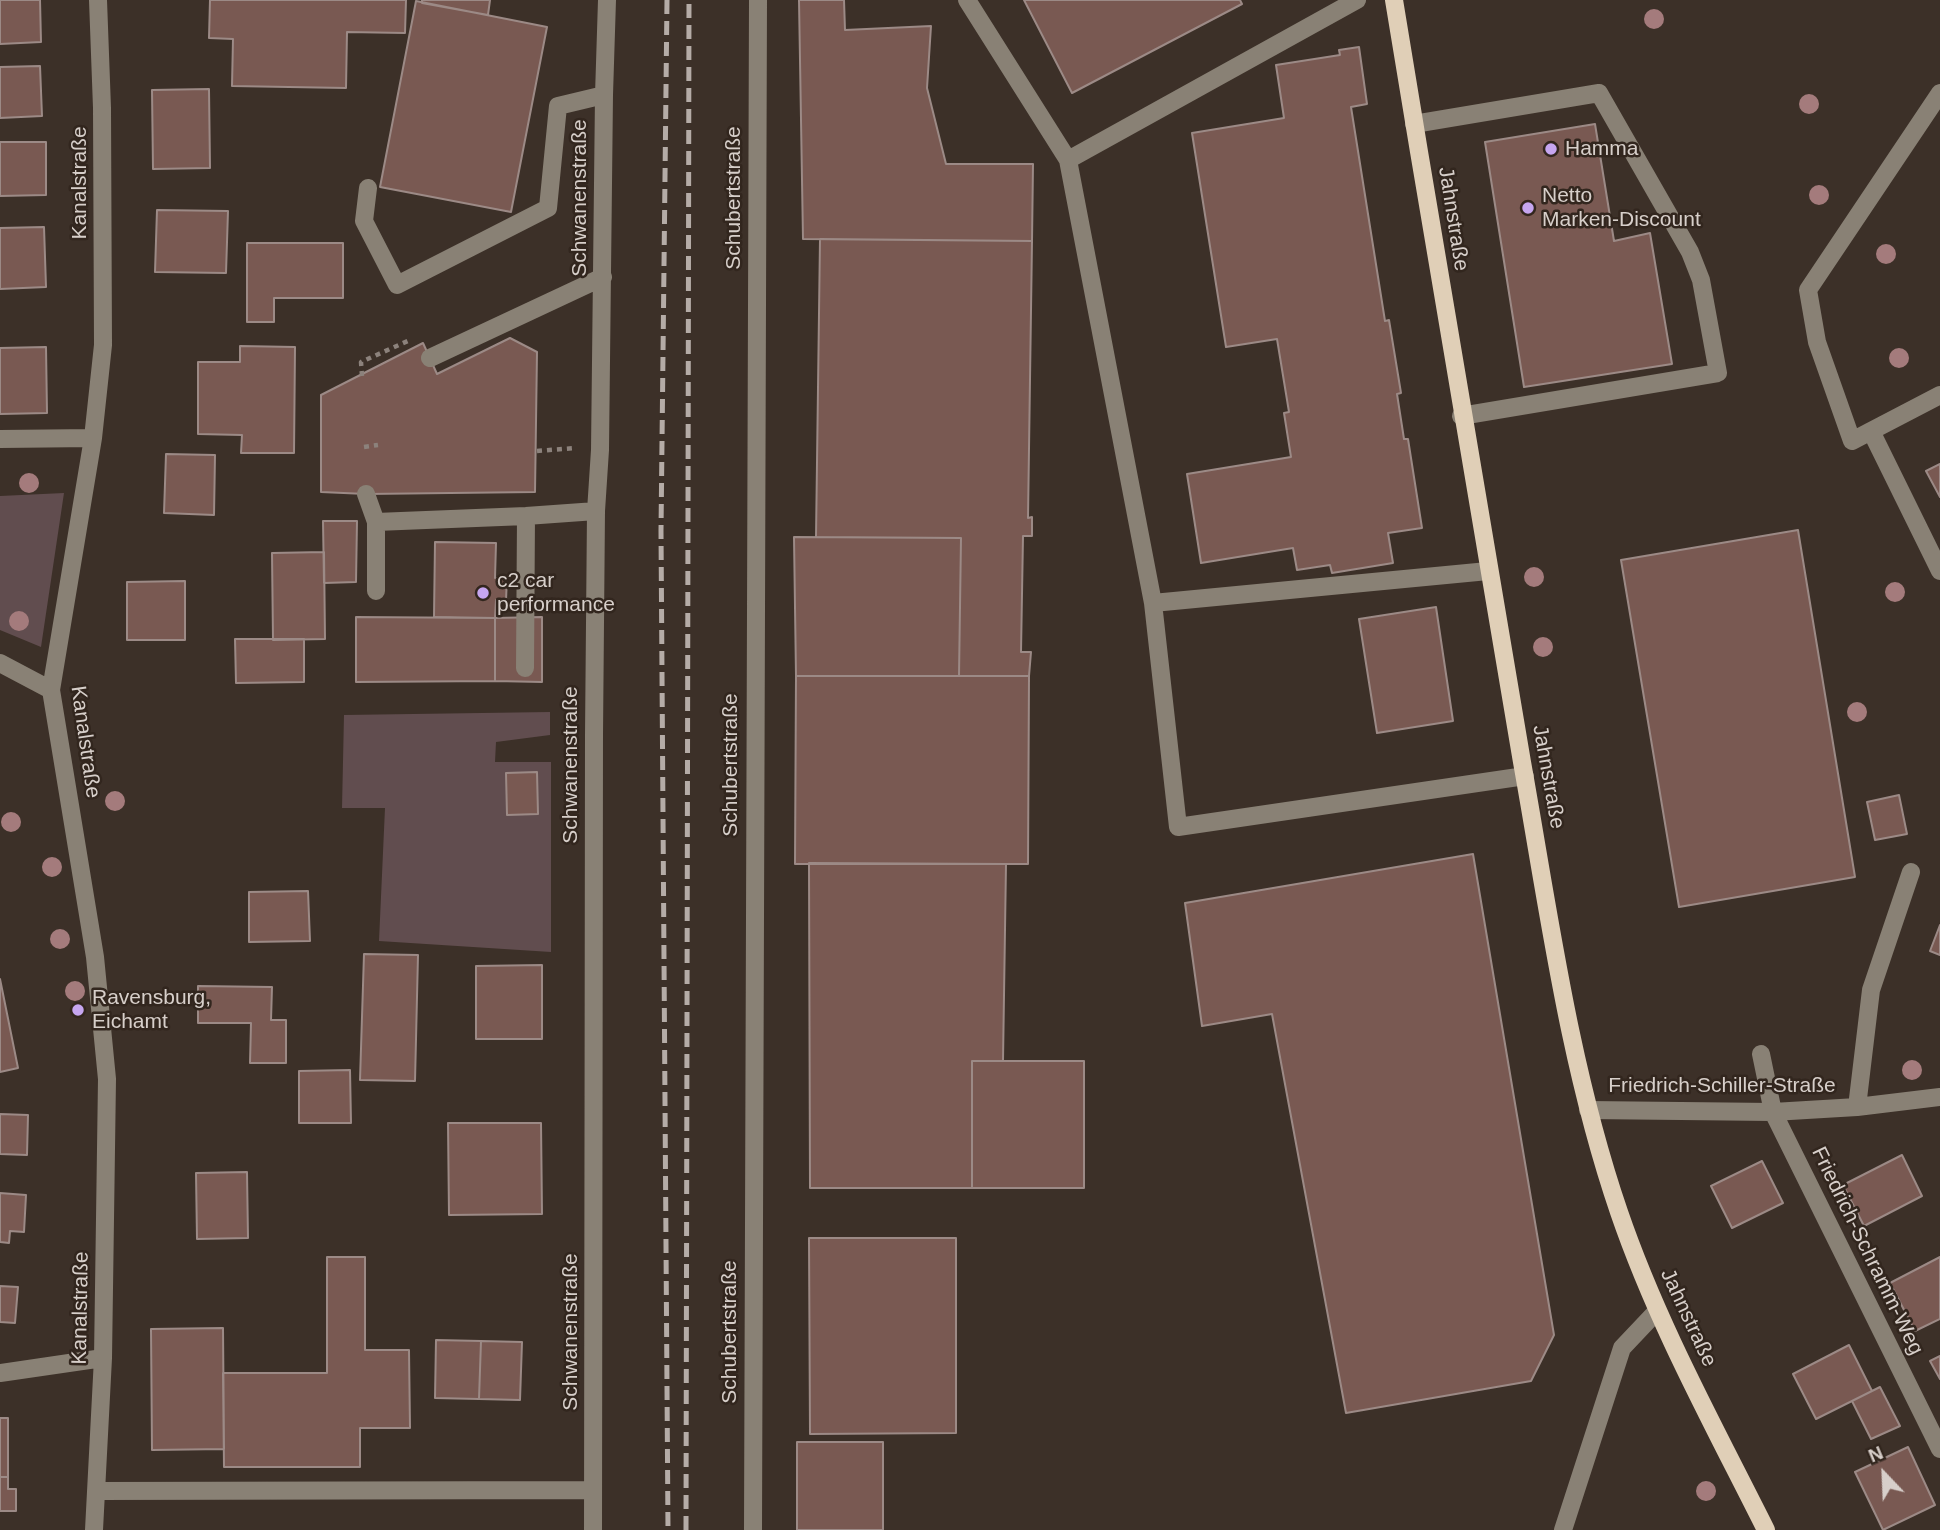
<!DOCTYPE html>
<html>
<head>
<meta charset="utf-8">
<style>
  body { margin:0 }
  #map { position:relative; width:1940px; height:1530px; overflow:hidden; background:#3c3028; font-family:Arial,sans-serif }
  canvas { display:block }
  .north { position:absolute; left:1849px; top:1439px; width:70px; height:70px; -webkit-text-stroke:5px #32261e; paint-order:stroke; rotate:337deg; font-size:19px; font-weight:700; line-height:28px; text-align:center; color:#d7cfca }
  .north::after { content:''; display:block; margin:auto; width:24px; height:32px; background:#d7cfca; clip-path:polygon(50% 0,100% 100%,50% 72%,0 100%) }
</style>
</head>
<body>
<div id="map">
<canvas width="1940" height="1530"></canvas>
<div class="north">N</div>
</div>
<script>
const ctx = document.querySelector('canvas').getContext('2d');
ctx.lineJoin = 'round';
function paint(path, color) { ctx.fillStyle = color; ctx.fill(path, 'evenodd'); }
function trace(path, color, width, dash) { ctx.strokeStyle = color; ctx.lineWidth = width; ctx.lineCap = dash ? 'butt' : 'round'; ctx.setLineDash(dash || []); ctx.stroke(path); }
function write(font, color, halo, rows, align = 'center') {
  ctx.font = font + ' Arial,sans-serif'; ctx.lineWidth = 5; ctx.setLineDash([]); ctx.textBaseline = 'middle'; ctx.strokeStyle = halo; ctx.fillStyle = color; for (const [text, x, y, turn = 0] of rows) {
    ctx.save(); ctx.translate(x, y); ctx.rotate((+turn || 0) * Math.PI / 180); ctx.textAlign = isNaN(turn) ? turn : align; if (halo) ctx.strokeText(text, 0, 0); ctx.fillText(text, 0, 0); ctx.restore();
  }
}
paint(new Path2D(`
  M64,493L41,647L0,630V496Z
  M550,712V735L496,742L495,762H551V952L379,941L385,808H342L344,715Z`), '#614d4f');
const building = new Path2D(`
  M0,0H40L41,42L0,44Z
  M210,0H406L405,33L347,32L346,88L232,86L233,39L209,38Z
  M422,0H490L488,15L422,3Z
  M799,0H844L845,30L931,26L927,88L946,164H1033L1032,241L803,239Z
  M1024,0H1240L1242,4L1072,93Z
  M416,1L547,27L511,212L380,187Z
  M1359,47L1367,104L1351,107L1385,321L1389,320L1401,393L1397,394L1404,439H1408L1422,528L1388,533L1393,563L1332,573L1330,565L1297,570L1293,548L1201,563L1187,474L1291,457L1284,413L1289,412L1277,339L1226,347L1192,133L1284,118L1276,65L1340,55L1339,50Z
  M40,66L42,116L0,118V67Z
  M209,89L210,168L153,169L152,90Z
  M1595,124L1614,241L1650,233L1672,364L1524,387L1485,142Z
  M0,142H46V195L0,196Z
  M157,210L228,211L226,273L155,272Z
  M44,227L46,287L0,289V228Z
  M820,239L1032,241L1028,518L1032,517V536H1023L1021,652H1031L1029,676H959L961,538L816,537Z
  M247,243H343V298H274V322H247Z
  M510,338L537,352L535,492L366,494L321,492V395L423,343L437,374Z
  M240,346L295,347L294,453H241L242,435L198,434V362H240Z
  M46,347L47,413L0,414V348Z
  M166,454L215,455L214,515L164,513Z
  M1940,464V497L1926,471Z
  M323,521H357L356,582L324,583Z
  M1798,530L1855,877L1679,907L1621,560Z
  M794,537L961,538L959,676H796Z
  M435,542L496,543L495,578H507L506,600H496L495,618L434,617Z
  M324,552L325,639L273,640L272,553Z
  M185,581V640H127V582Z
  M1436,607L1453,721L1377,733L1359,619Z
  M356,617L495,618V681L356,682Z
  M542,617V682L495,681V618Z
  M235,639H304V682L236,683Z
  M796,676H1029L1028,864H795Z
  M537,772L538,814L507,815L506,773Z
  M1899,795L1907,834L1875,840L1867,802Z
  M1473,854L1554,1335L1531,1381L1346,1413L1272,1014L1202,1026L1185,903Z
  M809,863L1006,864L1003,1061H972V1188H810Z
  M308,891L310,941L249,942V892Z
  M1940,925V955L1930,951Z
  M364,954L418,955L415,1081L360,1080Z
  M542,965V1039H476V966Z
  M0,979L18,1068L0,1072Z
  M198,986L272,987L271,1020H286V1063H250L251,1023H198Z
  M972,1061H1084V1188H972Z
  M350,1070L351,1123H299V1071Z
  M0,1114L28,1115L27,1155L0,1154Z
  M448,1123H541L542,1214L449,1215Z
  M1902,1155L1922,1196L1864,1226L1843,1185Z
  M1762,1161L1783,1203L1732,1228L1711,1186Z
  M247,1172L248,1238L197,1239L196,1173Z
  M0,1193L26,1195L24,1232L10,1231L9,1243L0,1242Z
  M809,1238H956V1433L810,1434Z
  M327,1257H365V1350H409L410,1428H360V1467H224L223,1373H327Z
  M1940,1257V1319L1915,1331L1890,1283Z
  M0,1286L18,1287L15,1323L0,1322Z
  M223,1328L224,1449L152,1450L151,1329Z
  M436,1340L481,1341L479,1399L435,1398Z
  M481,1341L522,1342L520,1400L479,1399Z
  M1849,1345L1872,1391L1816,1419L1793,1374Z
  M1940,1356V1379L1930,1361Z
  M1880,1387L1900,1426L1871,1439L1852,1401Z
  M0,1418H8V1477H0Z
  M797,1442H883V1530H797Z
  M1908,1447L1935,1505L1883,1530L1855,1472Z
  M0,1477H8V1489H16V1511H0Z`);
paint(building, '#795952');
trace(building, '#9c8a86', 2);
trace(new Path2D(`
  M362,376L361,362L410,340
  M364,447L378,445
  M537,451L575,448`), '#8c827c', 4.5, [5, 5]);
trace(new Path2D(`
  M967,0L1068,160
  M1357,0L1068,160L1153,603L1178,827L1525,776
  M1940,93L1808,290L1817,342L1852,441L1871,431L1940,571
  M1414,124L1599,93L1690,252L1701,280L1718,373L1461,416
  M368,188L364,221L397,285L548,208L558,106L604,95
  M430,358L603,277
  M1871,431L1940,395
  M0,439L93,438
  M366,494L376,522
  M376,591V522L526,516L596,511
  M1153,603L1488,571
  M0,663L51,690
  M525,668L526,516
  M1761,1054L1773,1112L1940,1449
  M1857,1107L1871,990L1911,872
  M1588,1110L1773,1112L1857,1107L1940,1097
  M0,1373L103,1358
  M96,1491L593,1490
  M94,1530L103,1358L107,1079L95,957L51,690L93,438L103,345L102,108L98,0
  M593,1530L594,735L596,511L600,450L604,95L607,0
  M753,1530L758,0
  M1563,1530L1622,1348L1657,1311`), '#898175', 18);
trace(new Path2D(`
  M1394,0C1436,254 1477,508 1522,762C1549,913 1569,1066 1619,1212C1657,1323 1714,1426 1766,1530`), '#e0cfb7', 18);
trace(new Path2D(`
  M667,0L661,531L668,1530
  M686,1530L689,0`), '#b5aca7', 5, [14, 7]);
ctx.fillStyle = '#a47b7c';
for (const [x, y] of [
  [1654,19],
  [1809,104],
  [1819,195],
  [1886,254],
  [1899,358],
  [29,483],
  [1534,577],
  [1895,592],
  [19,621],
  [1543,647],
  [1857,712],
  [115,801],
  [11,822],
  [52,867],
  [60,939],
  [75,991],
  [1912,1070],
  [1706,1491]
]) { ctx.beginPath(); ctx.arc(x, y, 10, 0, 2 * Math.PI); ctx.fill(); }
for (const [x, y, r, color] of [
  [1551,149,7,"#c6a6f0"],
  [1528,208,7,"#c6a6f0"],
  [483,593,7,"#c6a6f0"],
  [78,1010,7,"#c6a6f0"]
]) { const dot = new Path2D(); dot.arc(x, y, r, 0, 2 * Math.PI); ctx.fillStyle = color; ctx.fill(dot); trace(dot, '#32261e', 2.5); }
write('21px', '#d7cfca', '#32261e', [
  ["Hamma",1565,149],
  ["Netto",1542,196],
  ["Marken-Discount",1542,220],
  ["c2 car",497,581],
  ["performance",497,605],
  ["Ravensburg,",92,998],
  ["Eichamt",92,1022]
], 'left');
write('21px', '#d7cfca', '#32261e', [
  ["Kanalstraße",80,183,-90],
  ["Schwanenstraße",580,198,-90],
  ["Schubertstraße",734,198,-90],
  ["Jahnstraße",1453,219,81],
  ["Kanalstraße",85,742,82],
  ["Schwanenstraße",571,765,-90],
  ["Schubertstraße",731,765,-90],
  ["Jahnstraße",1548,777,80],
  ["Friedrich-Schiller-Straße",1722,1086],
  ["Friedrich-Schramm-Weg",1867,1251,64],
  ["Kanalstraße",81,1308,-89],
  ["Jahnstraße",1688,1318,65],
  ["Schwanenstraße",571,1332,-90],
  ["Schubertstraße",730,1332,-90]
]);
</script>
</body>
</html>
